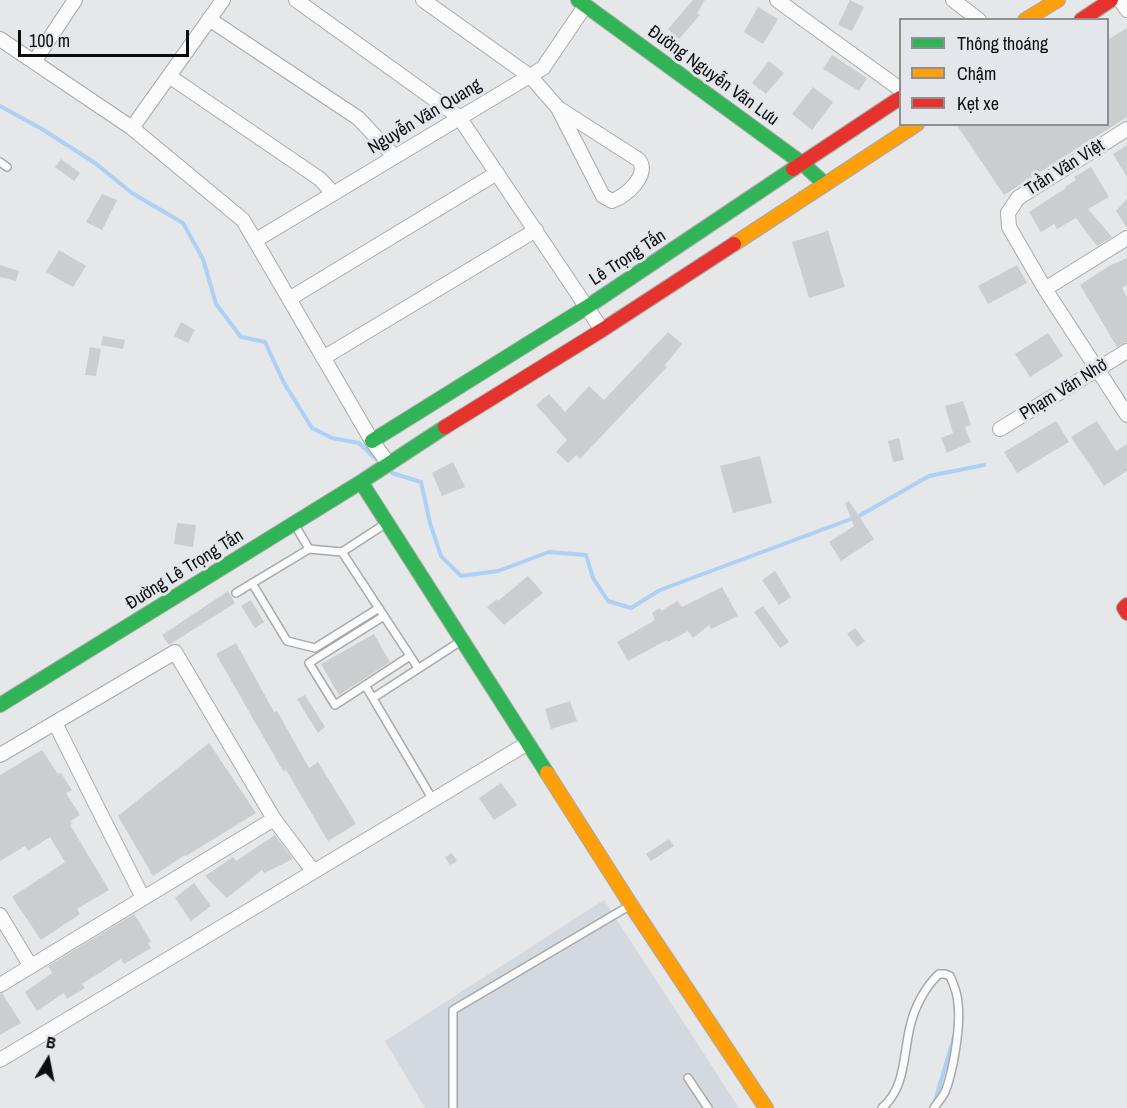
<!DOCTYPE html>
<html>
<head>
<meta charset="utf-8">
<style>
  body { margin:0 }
  #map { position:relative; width:1127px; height:1108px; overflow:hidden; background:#e5e7e9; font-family:"Archivo Narrow",sans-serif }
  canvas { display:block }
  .legend { position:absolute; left:899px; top:18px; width:210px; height:108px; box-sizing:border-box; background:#e3e7eb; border:2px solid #8d9093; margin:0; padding:8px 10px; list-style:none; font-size:18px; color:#0c0d0f }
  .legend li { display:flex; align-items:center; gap:12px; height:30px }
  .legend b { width:30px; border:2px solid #8d9093 }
  .north { position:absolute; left:18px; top:1030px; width:60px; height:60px; -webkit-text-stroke:4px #e3e7eb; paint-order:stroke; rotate:10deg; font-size:16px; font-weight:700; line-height:24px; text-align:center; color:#0c0d0f }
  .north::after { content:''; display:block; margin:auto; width:21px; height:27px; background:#0c0d0f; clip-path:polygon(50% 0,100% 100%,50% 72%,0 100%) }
  .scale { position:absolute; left:18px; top:30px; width:171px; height:27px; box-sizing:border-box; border:3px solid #0c0d0f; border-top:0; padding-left:8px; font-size:18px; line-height:21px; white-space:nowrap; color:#0c0d0f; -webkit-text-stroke:4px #e3e7eb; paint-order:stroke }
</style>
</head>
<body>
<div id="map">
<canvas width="1127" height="1108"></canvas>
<ul class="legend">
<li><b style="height:8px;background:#30b455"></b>Thông thoáng</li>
<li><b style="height:8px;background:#ff9f0a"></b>Chậm</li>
<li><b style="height:8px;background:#e5322d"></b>Kẹt xe</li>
</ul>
<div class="north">B</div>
<div class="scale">100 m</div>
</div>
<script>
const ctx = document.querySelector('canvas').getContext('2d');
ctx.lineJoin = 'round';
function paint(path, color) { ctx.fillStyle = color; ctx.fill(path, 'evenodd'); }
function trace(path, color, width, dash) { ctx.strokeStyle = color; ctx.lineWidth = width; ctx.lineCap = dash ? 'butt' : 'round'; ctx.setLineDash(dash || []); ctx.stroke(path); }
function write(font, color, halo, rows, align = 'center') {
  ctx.font = font + ' "Archivo Narrow",sans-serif'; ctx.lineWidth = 6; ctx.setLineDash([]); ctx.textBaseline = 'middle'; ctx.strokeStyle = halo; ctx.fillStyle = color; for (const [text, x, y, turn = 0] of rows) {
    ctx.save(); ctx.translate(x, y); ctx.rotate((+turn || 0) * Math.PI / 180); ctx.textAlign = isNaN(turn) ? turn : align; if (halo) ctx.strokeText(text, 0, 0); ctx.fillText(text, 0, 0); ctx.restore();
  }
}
paint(new Path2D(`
  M604,900L739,1108H425L385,1041Z`), '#d3d9de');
trace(new Path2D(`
  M0,106L42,129L95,163L132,193L183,223L203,259L216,304L241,337L265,342L284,383L312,428L332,438L359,443L376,459
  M392,473L421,482L430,523L441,556L461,576L498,571L549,552L586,555L593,578L608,601L631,608L660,590L859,516L929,476L984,465
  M934,1104L954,1037`), '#acd0f6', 4);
paint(new Path2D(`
  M693,0H705L697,13L700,15L679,39L668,29Z
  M850,0L864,7L852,31L838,25Z
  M758,7L778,19L763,44L744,32Z
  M1127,28V117L1004,195L956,124H1107V40Z
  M832,55L867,78L859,91L823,69Z
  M769,61L784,73L766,94L752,83Z
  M813,87L833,102L812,130L792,114Z
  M1127,145V177L1113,154Z
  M61,159L80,173L74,181L55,167Z
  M1091,167L1109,197L1088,209L1112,237L1097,246L1076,218L1057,229L1054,224L1041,232L1029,212L1066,188L1065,187L1076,180L1074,177Z
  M102,194L117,200L102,230L86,222Z
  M1127,199V228L1116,211Z
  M828,231L845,287L809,298L792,242Z
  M59,250L86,266L73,287L46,272Z
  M1127,258V285L1122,288L1127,297V342L1117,347L1080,285L1109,266Z
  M0,265L19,271L16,281L0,277Z
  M1017,265L1027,283L988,304L978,286Z
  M181,322L195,330L188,343L174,336Z
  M668,332L682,344L665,365L667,367L580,459L576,455L568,463L556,452L567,440L536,405L549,394L565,412L589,386L604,400Z
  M1048,333L1063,356L1030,377L1015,354Z
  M103,336L125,340L123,349L101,345Z
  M90,347L101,349L96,376L85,375Z
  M963,401L971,425L965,427L971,442L947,453L941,438L953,433L945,406Z
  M1056,421L1069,442L1017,473L1004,452Z
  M1097,421L1116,451L1127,444V471L1104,486L1071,437Z
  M899,438L904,460L893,462L888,441Z
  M760,456L772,503L733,513L720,466Z
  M453,462L465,487L442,496L432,473Z
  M849,501L874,539L841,561L829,542L854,526L845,503Z
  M177,523L196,525L193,547L174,544Z
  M775,571L791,597L779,605L762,580Z
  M528,576L543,593L504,625L487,607L497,599L498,601Z
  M722,587L738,616L711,629L709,625L693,638L688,631L668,642L667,640L628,661L617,642L655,620L652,613L660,608L661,611L677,601L682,607Z
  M228,591L235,603L169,645L162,635Z
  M251,600L264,622L255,628L241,606Z
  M763,606L789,642L780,648L754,612Z
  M855,628L865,641L857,647L847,634Z
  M374,634L390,662L339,695L321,664Z
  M236,643L274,712L277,711L309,768L318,762L356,824L328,841L286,770L283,771L216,654Z
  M305,695L325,727L318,733L297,699Z
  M570,701L577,721L551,729L545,709Z
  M209,743L256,813L186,856L185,855L153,876L118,816Z
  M42,750L58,774L61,773L72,790L66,793L80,815L71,821L72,824L70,825L109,890L77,909L80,914L41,940L12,897L65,862L50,837L28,851L25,846L0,861V775Z
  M501,783L517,805L494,820L479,798Z
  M275,835L293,859L264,873L262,870L227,898L205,876L233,857L236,861Z
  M669,839L674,846L651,861L646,854Z
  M452,853L457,861L450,865L445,857Z
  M194,883L211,906L191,921L175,898Z
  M134,914L151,941L148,943L151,948L124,964L121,959L82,984L85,988L67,999L64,993L37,1011L25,992L52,973L48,966Z
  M2,993L21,1023L0,1035V994Z`), '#cccdcf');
const lane = new Path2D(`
  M0,162L7,167
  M295,525L309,549
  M342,552L385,524
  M252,583L287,641L315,648L379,608
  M236,593L309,549L342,552L418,668
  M384,616L309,663L335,705L410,656
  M365,685L433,800
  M373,698L461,641
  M688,1078L708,1108
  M453,1108V1010L629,906
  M882,1108C906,1087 903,1055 910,1027C914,1008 925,987 939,974H945L950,976C954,985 958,995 958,1004C961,1025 953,1073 945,1092C942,1098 937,1103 934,1108`);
const street = new Path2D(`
  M296,0L459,117L602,330
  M423,0L531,77L558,108L603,196L612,201C626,196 650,175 639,160L558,108
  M777,0L900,89
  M953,0L979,20
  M1120,0L1127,10
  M209,19L358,118L394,156
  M0,39L132,128L243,220L372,441L388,463
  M34,62L75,0
  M169,76L320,179L333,193
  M132,128L223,0
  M1127,129L1018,198L1008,213L1009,227L1045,289L1127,415
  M256,240L543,68L585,6
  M1045,289L1127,238
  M289,299L497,173
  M323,358L536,230
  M1000,429L1127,351
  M55,723L143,898
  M0,755L175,652L274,819L313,871
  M0,915L30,965
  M0,985L274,819
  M0,1060L528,743`);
const fast = new Path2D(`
  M578,0L803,164L825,184
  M372,441L587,307L793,169
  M361,482L547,773
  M0,705L361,482L445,427`);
const slow = new Path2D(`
  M1025,20L1058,0
  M734,244L917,124
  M547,773L631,905L766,1108`);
const jam = new Path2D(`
  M1081,20L1111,0
  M793,169L900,98
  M445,427L602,330L734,244
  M1127,605L1124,608L1127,613`);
trace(lane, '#a7a9ab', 10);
trace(street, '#a7a9ab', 16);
trace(fast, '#a7a9ab', 16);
trace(slow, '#a7a9ab', 16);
trace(jam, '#a7a9ab', 16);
trace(lane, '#fbfbfc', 7);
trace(street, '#fbfbfc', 14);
trace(fast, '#30b455', 14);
trace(slow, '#ff9f0a', 14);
trace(jam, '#e5322d', 14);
write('18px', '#0c0d0f', '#e3e7eb', [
  ["Đường Nguyễn Văn Lưu",713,76,36],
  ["Nguyễn Văn Quang",425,117,-31],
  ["Trần Văn Việt",1065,168,-32],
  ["Lê Trọng Tấn",628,258,-33],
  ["Phạm Văn Nhờ",1064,390,-32],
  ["Đường Lê Trọng Tấn",185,570,-32]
]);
</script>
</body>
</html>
